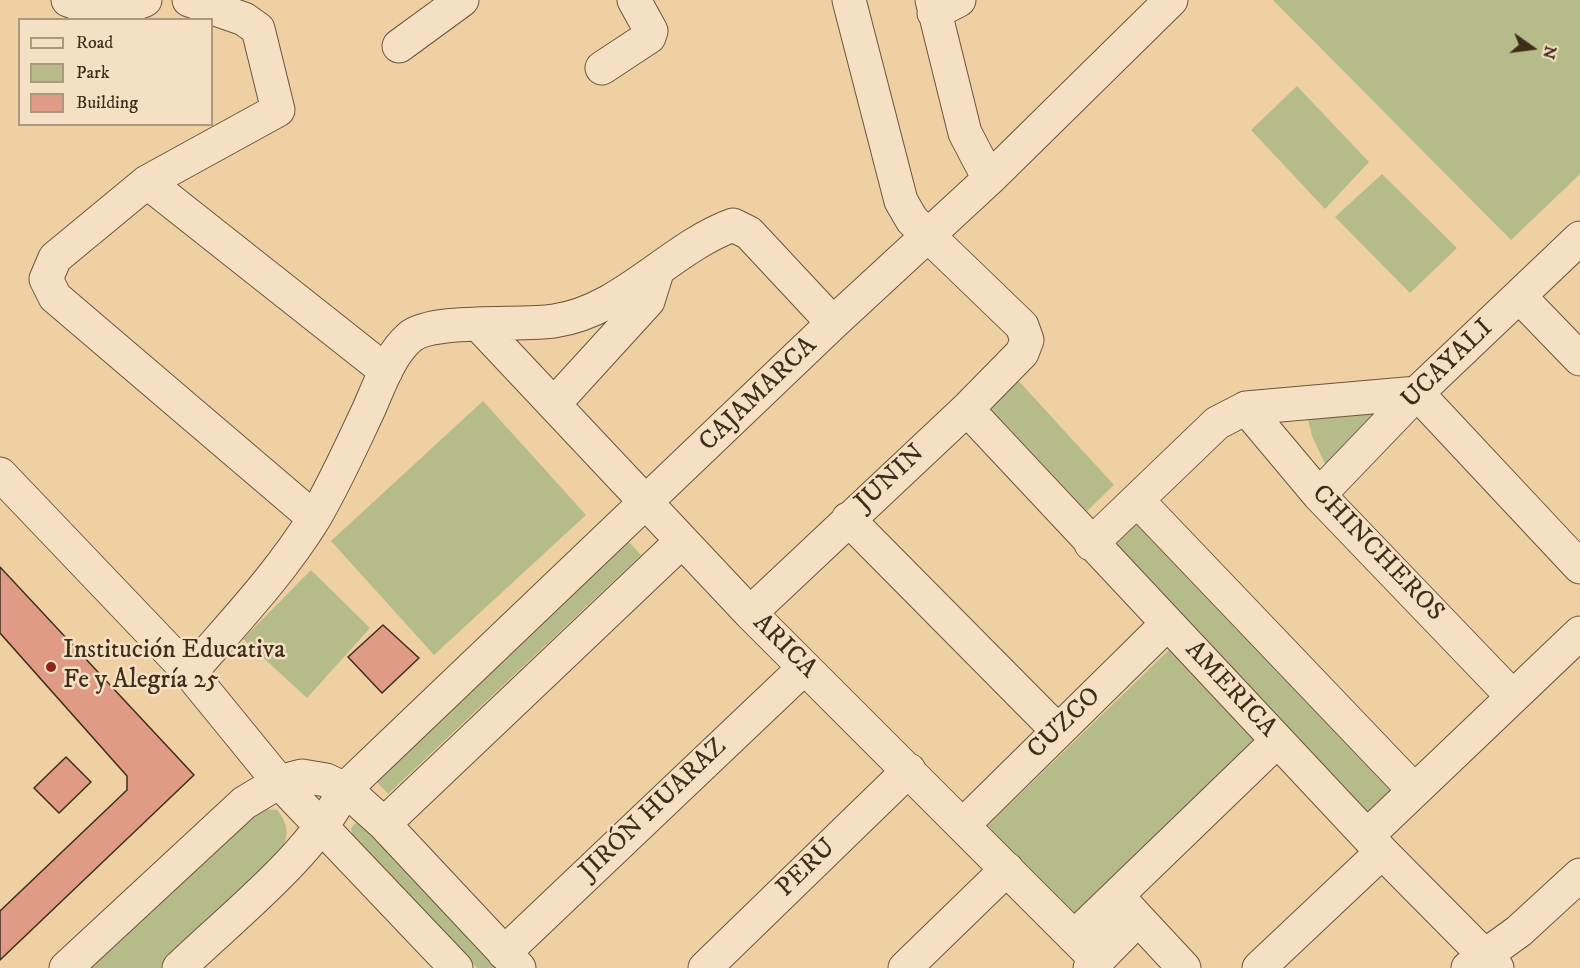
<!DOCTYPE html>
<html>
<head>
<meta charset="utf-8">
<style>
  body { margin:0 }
  #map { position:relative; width:1580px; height:968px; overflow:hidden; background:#efd0a3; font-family:"IM FELL DW Pica",serif }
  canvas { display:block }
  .legend { position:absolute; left:18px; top:18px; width:195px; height:108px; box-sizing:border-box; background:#f5e0c3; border:2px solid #ac9880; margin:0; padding:8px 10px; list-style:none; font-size:18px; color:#3f2d1c }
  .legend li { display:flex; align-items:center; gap:12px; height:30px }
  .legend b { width:30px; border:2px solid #ac9880 }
  .north { position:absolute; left:1502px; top:18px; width:60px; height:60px; -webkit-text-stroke:4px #f5e0c3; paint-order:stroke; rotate:104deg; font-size:16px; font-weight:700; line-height:24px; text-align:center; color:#3f2d1c }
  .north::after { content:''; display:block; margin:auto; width:21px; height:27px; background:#3f2d1c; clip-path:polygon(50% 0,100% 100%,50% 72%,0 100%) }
</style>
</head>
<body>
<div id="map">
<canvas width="1580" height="968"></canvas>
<ul class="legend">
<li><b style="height:8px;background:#f5e0c3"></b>Road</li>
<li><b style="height:16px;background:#b5bc89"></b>Park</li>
<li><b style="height:16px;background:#df9b85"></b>Building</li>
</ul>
<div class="north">N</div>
</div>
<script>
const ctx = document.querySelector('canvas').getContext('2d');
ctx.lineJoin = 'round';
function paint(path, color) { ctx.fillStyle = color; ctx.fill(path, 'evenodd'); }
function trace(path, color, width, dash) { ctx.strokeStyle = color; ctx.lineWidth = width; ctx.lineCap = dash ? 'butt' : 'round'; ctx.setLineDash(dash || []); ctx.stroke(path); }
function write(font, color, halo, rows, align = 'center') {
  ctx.font = font + ' "IM FELL DW Pica",serif'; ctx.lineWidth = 5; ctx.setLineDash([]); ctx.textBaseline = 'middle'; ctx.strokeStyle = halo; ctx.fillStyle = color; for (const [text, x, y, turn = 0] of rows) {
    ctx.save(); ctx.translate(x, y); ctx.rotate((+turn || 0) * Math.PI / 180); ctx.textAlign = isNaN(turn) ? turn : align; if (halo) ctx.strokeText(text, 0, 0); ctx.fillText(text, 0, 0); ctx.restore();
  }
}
paint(new Path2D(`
  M1273,0H1580V174L1511,240Z
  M1297,86L1369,162L1325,209L1251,130Z
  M1382,174L1457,248L1410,293L1335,217Z
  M1016,378L1114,485L1087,511L992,410L994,400Z
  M483,401L586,515L434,655L331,541Z
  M1384,409L1372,430L1325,464L1312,436L1307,415Z
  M1150,502L1413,780L1372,820L1108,541Z
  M627,540L641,555L388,794L374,779Z
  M311,570L370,628L307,698L243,639Z
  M1173,646L1259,738L1076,915L986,827Z
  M262,809L277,810C291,827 288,837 279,857L163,968H84Z
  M359,820L507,968H477L353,841L351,828Z`), '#b5bc89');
const building = new Path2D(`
  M0,567L194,775L0,960V911L127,790V776L0,633Z
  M383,625L419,658L382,693L348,657Z
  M66,757L91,782L59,813L34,788Z`);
paint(building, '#df9b85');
trace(building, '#3f2d1c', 1.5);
const minor = new Path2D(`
  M68,0L107,14L145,0
  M189,0L244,19L258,29L278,110L147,182L55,258L46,279L55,297L314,518
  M932,0L965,133L989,179
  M934,13L959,0
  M399,46L462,0
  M602,68L649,37L651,31L634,0
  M147,182L386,371
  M1519,296L1580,359
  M479,325L750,613L1097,960
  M554,404L648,301L657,272
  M1246,408L1319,495L1512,696
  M967,409L1382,852L1497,968
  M0,474L190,673L279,782L456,968
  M1319,495L1417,393L1580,238
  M1137,500L1413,789
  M848,519L1057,730
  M1091,544L1217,423L1246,408L1417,393L1580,567
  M750,613L967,409L1022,353L1027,340L1022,326L912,220L901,201L849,0
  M190,673C233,623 280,574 315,517C335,483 351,447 368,411C379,387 389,355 410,337C432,318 522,326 554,321C623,311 670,248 733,225L749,233L833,323
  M384,824L682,541
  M963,825L1167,624
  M1367,836L1580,633
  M1117,896L1184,968
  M1074,937L1277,741
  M504,953L804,668
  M66,968L244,803L279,782L302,776L326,780L345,789L384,824L519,968
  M179,968C233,916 311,856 345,789L833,323L989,179L1171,0
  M705,968L909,770
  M905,968L1007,869
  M1090,968L1138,919
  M1259,968L1382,852
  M1468,968L1519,931L1580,875`);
trace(minor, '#6b563e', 35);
trace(minor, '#f5e0c3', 33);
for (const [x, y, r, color] of [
  [51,667,6,"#8f2418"]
]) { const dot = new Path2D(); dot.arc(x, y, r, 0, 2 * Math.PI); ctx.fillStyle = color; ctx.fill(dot); trace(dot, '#f5e0c3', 2); }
write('26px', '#3f2d1c', '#f5e0c3', [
  ["UCAYALI",1448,365,-44],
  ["CAJAMARCA",759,395,-44],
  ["JUNIN",891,479,-43],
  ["CHINCHEROS",1377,554,46],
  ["ARICA",784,647,45],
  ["AMERICA",1230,690,47],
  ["CUZCO",1065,724,-44],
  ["JIRÓN HUARAZ",654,810,-44],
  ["PERU",807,869,-44]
]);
write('26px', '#3f2d1c', '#f5e0c3', [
  ["Institución Educativa",63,652],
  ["Fe y Alegría 25",63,682]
], 'left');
</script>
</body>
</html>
